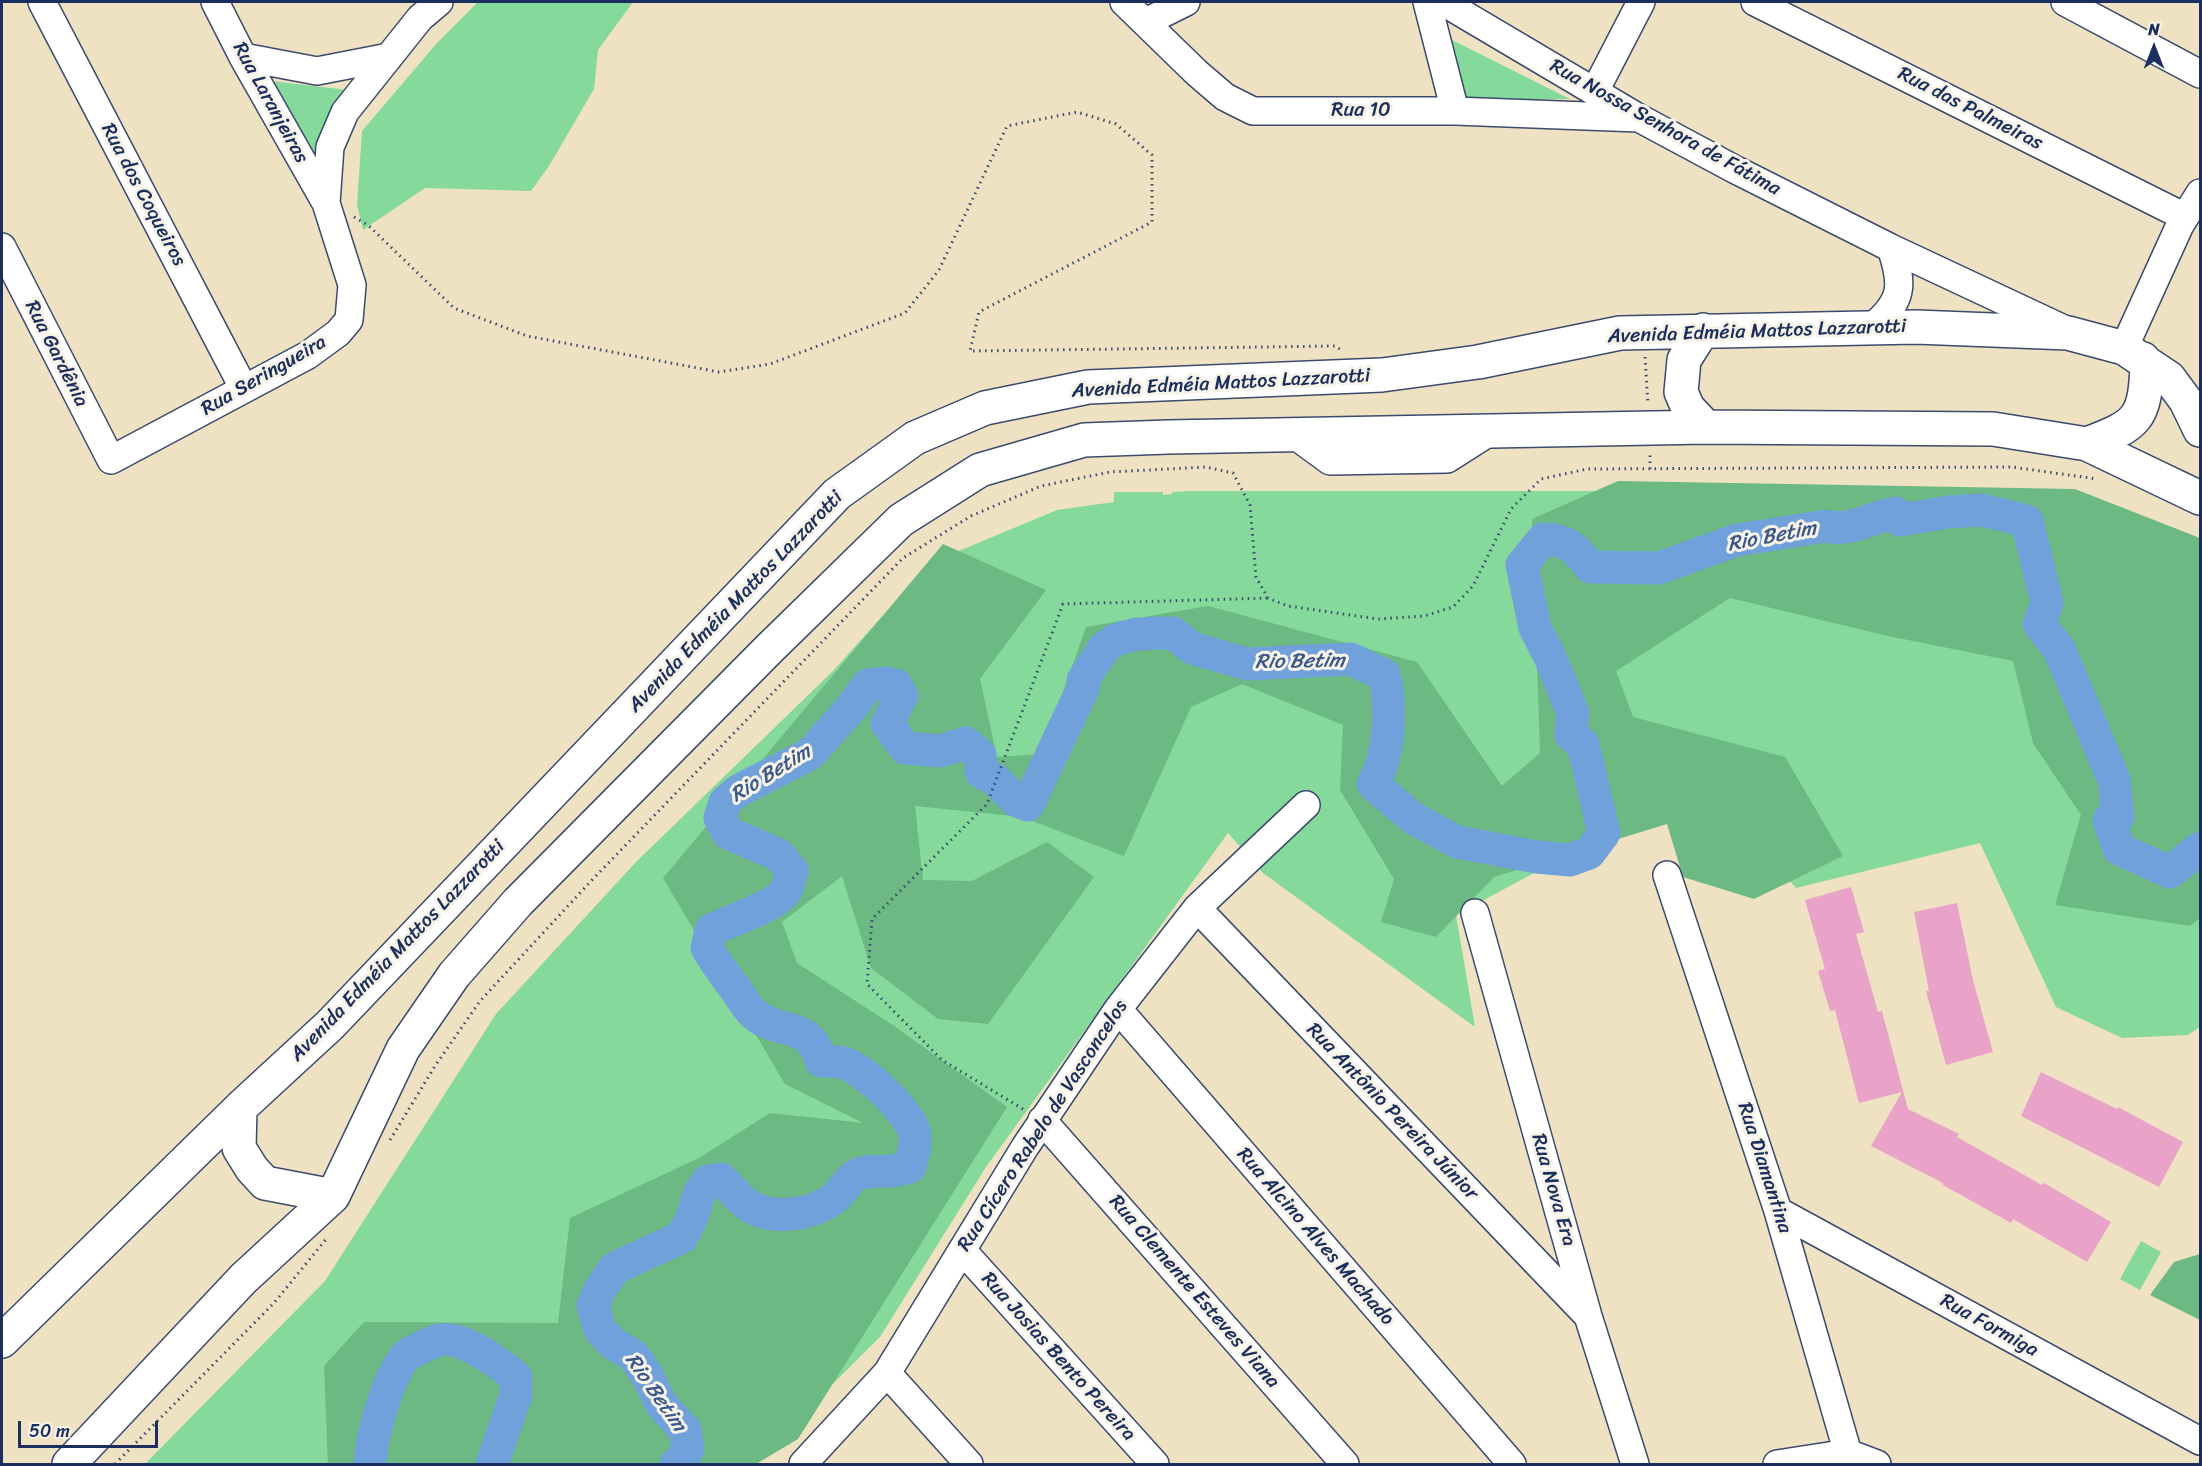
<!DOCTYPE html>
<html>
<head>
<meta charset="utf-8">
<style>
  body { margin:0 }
  #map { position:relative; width:2202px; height:1466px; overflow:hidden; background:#eee2c3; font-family:Sriracha,sans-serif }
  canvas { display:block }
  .frame { position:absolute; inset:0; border:3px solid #1b2f5e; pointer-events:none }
  .north { position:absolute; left:2124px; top:18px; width:60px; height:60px; -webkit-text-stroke:4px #f7f3e8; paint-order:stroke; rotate:0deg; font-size:16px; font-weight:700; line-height:24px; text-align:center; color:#1b2f5e }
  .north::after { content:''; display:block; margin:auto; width:21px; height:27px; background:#1b2f5e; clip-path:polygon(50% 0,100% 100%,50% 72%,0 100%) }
  .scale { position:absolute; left:18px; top:1421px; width:140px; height:27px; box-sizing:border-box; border:3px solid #1b2f5e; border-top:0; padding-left:8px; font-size:18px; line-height:21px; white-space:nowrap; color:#1b2f5e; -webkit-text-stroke:4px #f7f3e8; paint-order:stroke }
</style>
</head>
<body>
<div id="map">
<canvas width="2202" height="1466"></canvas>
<div class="frame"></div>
<div class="north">N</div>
<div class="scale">50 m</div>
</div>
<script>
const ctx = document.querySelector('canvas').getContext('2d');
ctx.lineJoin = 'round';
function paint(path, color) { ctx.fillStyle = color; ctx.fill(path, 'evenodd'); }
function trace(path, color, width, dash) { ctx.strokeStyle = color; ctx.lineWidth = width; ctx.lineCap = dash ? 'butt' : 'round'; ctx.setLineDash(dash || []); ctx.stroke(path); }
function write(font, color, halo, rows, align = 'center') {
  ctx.font = font + ' Sriracha,sans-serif'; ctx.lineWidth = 6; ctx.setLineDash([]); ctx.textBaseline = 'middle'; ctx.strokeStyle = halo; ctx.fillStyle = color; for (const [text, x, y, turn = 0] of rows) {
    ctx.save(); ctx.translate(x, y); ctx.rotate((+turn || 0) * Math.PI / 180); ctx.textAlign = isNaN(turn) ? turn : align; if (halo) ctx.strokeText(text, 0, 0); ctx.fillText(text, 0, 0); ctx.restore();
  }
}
paint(new Path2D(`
  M478,2H633L598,50L594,89L549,166L531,191L425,188L363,230L357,205L362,131L437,43Z
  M1446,37L1570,99L1461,101Z
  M271,81L348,90L316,163Z
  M1191,491H1980L2200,544V1027L2188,1035L2122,1038L2056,1007L1980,843L1796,888L1752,838L1634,798L1547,866L1456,915L1475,1027L1263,873L1228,833L986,1167L880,1337L752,1464H145L325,1281L496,1014L636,862L833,671L930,563L1057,510L1114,502V492H1163V495L1172,494V492Z
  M2141,1241L2161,1252L2140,1290L2120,1279Z`), '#85d99b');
paint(new Path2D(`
  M1618,481L2075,489L2200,538V918L2190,926L2055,905L2081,815L2033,743L2013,661L1888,636L1730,598L1616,671L1633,717L1785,757L1843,856L1754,899L1683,877L1667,824L1494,877L1436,937L1381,922L1394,879L1340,790L1343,725L1242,684L1191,707L1124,856L1022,817L915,806L923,880L972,881L1047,842L1094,877L988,1024L938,1019L871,968L842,876L782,922L797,963L894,1026L1007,1107L798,1439L756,1464H328L324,1366L364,1322L558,1323L570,1218L699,1158L770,1113L863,1123L785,1084L663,878L943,544L1046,590L980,679L997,757L1041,754L1086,627L1208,606L1417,662L1502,786L1540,753L1532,519Z
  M2200,1254V1320L2150,1295L2174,1262Z`), '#6cb983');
trace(new Path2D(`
  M370,1464C371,1439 388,1375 406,1356C410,1352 433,1342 439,1340C462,1335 499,1363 516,1377V1395L492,1464
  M676,1464L680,1463L688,1449L685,1430L661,1404L648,1377L634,1356L614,1344L600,1330L593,1305L601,1288L615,1268L682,1237L692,1217L699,1194L708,1181L721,1179C730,1187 738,1198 748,1205C771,1221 812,1215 833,1199C841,1193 848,1180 855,1176C867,1169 879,1172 892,1171C898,1170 904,1168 910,1167C913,1156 916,1146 915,1135C912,1114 864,1069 844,1063C837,1061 828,1061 821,1061C810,1019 778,1036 753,1013C747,1008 743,1000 739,994C728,979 717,965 707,948L711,930C730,920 777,907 786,890C789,885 790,877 792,871L779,855L728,833L720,818L725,802L738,791L810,754L851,708L868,685L887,683L896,685L902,696L887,723L905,748L940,751L966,743L980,755L981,772L996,780L1015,800L1028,805L1083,688V680L1104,648L1115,640L1137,634L1161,633H1173L1192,648L1247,664L1351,659L1384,675C1392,707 1390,755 1373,784L1413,818L1457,842L1537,857L1570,860L1589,853L1604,833L1583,744L1571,735L1573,713L1550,657L1535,628L1522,565L1543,539C1566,539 1577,549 1590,567L1659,568L1737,540L1826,526C1849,533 1873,516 1896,513L1900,520L1949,512L1982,510L2027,521L2047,603L2039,624L2059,649L2114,780L2118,817L2109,820L2119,849L2170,872L2200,848`), '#71a1da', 33);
paint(new Path2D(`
  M1851,887L1864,932L1856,934L1878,1012L1882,1011L1908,1109L1959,1134L1957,1137L2042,1185L2044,1183L2111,1222L2087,1262L2013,1219L2011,1223L1943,1185V1183L1871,1146L1902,1092L1859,1103L1835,1010L1830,1011L1818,971L1825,969L1805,900Z
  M1957,903L1973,980L1993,1052L1946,1065L1926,991H1929L1914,912Z
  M2041,1072L2117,1109L2118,1107L2183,1142L2159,1187L2021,1116Z`), '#eaa3c8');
const minor = new Path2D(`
  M42,2L244,389
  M215,2L243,57L326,203
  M1124,2L1197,73L1225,97L1253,111H1455L1638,118
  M1427,2L1455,111
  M1443,2L1639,118L1736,170L1891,248L2068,331
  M1755,2L2185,217
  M2065,2L2200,74
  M1146,22L1186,2
  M243,57L317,71L389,57
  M1595,91L1641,2
  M2,247L111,460L308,355L338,333L349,320L352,285L326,203L330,147L345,112L420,18L439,2
  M1871,328C1903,301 1904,286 1891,248
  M2124,348L2180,225L2200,193
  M1293,434L1330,461L1447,459L1491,431
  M1667,875L1778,1211L1851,1464
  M1197,908L1585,1313
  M1475,913L1588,1316L1635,1464
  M1118,1009L1512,1464
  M1042,1120L1345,1464
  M1778,1211L2200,1441
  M962,1250L1155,1464
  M887,1373L969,1464
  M803,1464L887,1373L1025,1147L1118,1009L1197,908L1306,805
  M1777,1464L1848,1453L1877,1464`);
const major = new Path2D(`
  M1703,330L1684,360L1681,392L1688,408L1706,427
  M2087,444C2137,425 2145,420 2147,365L2143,359
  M240,1108L239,1148L252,1169L265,1183L333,1196
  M2,1341L240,1108L330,1025L837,494L915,438L985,408L1088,387L1382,375L1478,362L1620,333L1916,327L2068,333L2124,348L2169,378L2186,401L2200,430
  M69,1464L243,1279L333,1196L403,1049L454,975L518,902L769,649L901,520L980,470L1084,440L1168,437L1706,427L1993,429L2087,444L2200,498`);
trace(minor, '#3b4a6d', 30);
trace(major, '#3b4a6d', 36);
trace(new Path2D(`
  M354,217L368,225L454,308L527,336L719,372L770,364L905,313L939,270L1007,126L1077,112L1116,124L1152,155V222L979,312L970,351L1335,346L1343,351
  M1645,357L1648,404
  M1650,469V453
  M1023,1109L942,1060L867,984L872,919L987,804L1063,604L1268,598
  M390,1140L435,1066L480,1001L592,880L903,558L971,516L1041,486L1110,472L1206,467L1233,473L1250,505L1256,577L1268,598L1288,606L1378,619L1424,616L1453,607L1473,586L1511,509L1541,479L1587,469L2012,467L2097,479
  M115,1464L274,1303L327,1238`), '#3b4a6d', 3, [1.5, 4.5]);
trace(minor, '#fff', 27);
trace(major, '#fff', 33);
write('20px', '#1b2f5e', '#f7f3e8', [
  ["Rua Laranjeiras",270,103,61],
  ["Rua das Palmeiras",1970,109,27],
  ["Rua 10",1361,111],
  ["Rua Nossa Senhora de Fátima",1665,128,29],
  ["Rua dos Coqueiros",143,195,62],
  ["Avenida Edméia Mattos Lazzarotti",1757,332,-2],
  ["Rua Gardênia",56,354,63],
  ["Rua Seringueira",264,376,-30],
  ["Avenida Edméia Mattos Lazzarotti",1221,384,-3],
  ["Avenida Edméia Mattos Lazzarotti",736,602,-46],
  ["Avenida Edméia Mattos Lazzarotti",398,951,-46],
  ["Rua Antônio Pereira Júnior",1392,1112,46],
  ["Rua Cícero Rabelo de Vasconcelos",1043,1126,-57],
  ["Rua Diamantina",1764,1168,72],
  ["Rua Nova Era",1553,1190,74],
  ["Rua Alcino Alves Machado",1315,1237,49],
  ["Rua Clemente Esteves Viana",1194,1292,49],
  ["Rua Formiga",1989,1326,29],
  ["Rua Josias Bento Pereira",1058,1357,48]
]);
write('italic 21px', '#395789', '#f7f3e8', [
  ["Rio Betim",1772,537,-11],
  ["Rio Betim",1300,662,-1],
  ["Rio Betim",771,774,-32],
  ["Rio Betim",655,1393,55]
]);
</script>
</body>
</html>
